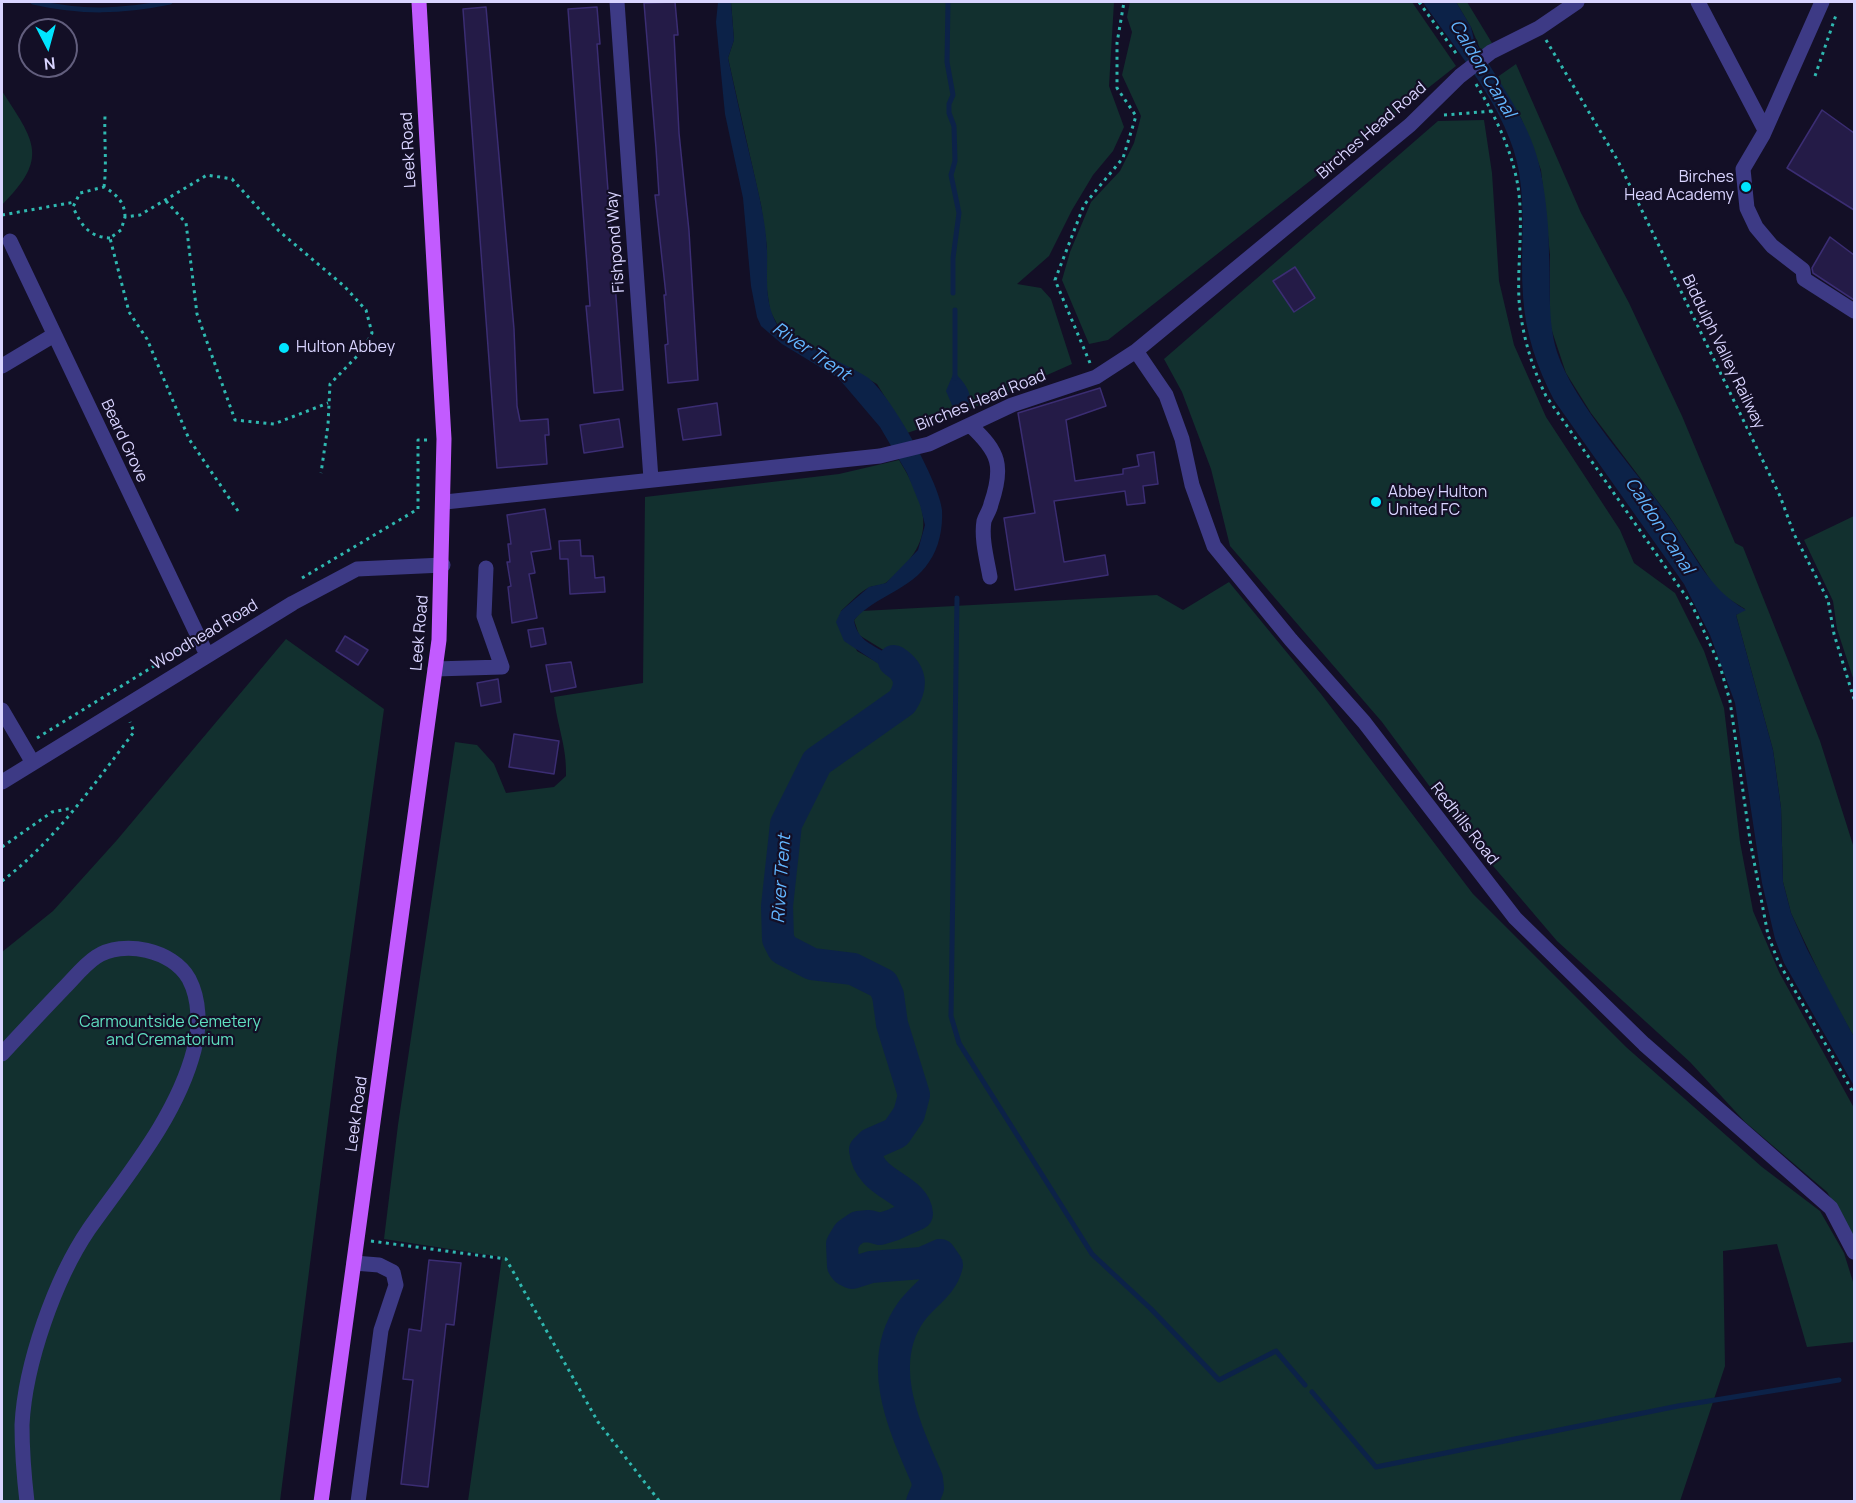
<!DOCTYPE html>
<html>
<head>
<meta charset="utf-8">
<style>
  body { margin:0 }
  #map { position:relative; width:1856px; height:1503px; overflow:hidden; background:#130f26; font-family:Manrope,sans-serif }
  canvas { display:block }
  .frame { position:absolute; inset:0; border:3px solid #d9d4ff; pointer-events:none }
  .north { position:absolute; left:18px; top:18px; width:60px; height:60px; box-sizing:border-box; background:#130f26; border:2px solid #625e7d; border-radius:50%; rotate:174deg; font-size:16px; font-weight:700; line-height:24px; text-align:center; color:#d9d4ff }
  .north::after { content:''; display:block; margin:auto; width:21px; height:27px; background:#00e5ff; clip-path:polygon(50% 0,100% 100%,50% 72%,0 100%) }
</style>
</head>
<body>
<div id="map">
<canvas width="1856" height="1503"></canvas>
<div class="frame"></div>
<div class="north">N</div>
</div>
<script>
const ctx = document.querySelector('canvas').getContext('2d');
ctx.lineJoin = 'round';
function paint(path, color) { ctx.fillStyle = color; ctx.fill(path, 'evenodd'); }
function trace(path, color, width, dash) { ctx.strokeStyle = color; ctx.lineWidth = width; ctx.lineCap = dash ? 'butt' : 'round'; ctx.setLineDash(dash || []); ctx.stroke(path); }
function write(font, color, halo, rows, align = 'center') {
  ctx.font = font + ' Manrope,sans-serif'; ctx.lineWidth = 4.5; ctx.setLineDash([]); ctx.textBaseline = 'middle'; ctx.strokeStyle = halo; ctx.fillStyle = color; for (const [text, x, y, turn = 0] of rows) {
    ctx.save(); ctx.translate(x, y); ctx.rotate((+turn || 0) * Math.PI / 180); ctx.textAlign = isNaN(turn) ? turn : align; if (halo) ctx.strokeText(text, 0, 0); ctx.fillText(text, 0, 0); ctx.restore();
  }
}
paint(new Path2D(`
  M731,2H1114L1109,86L1124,127L1113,151L1093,175L1072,210L1049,256L1017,284L1041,288L1051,299L1072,364L943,421L907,433L877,384L781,331L770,311L767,290V248L761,205L728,58L734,40Z
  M1130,2H1412L1456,66L1108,340L1089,344L1062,280L1070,252L1091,202L1120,171L1134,143L1141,116L1122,75L1132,32L1127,17Z
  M1456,2H1467L1492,43L1481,51L1471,27Z
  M1516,64L1581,213L1629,303L1682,416L1735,543L1743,547L1820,741L1854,848V1037L1828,991L1791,913L1783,882L1781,808L1773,750L1736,615L1745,609L1724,596L1713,584L1669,516L1591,413L1566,373L1550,325V255L1541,170L1521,118L1496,78Z
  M2,91C34,141 50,157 2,205Z
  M1484,120L1492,173L1499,281L1514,345L1546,417L1620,530L1634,563L1675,593L1704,651L1724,708L1740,842L1753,911L1779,972L1854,1108V1242L1845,1221L1827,1192L1745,1122L1690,1062L1557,941L1459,826L1382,722L1230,546L1211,469L1182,392L1164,359L1438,121Z
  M899,460C930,511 937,541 887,582C882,586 876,585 870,587C860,591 849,604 841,611L857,651L889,669L898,677L901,686L917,697L920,682L911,667L859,635L854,620L862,611L1157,595L1183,610L1229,582L1321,694L1473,894L1626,1047L1762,1167L1820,1211L1844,1253L1854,1285V1342L1807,1347L1777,1244L1723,1251L1725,1366L1680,1501H468L502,1257L384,1239L398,1125L455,742L477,745L494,764L506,793L554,787L566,776C567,746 557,726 554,697L643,683L645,497L839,474Z
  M1854,516V681L1837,629L1833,601L1804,540Z
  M286,639L384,709L337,1050L280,1501L2,1502V952L53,911L117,840Z`), '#12302f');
paint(new Path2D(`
  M718,2H731L734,40L728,58C736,95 744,132 753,169C759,195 766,223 767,250C768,277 763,305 780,329C788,339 851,366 867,377C889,392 940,483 942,510C943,528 939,548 929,562C911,590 875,596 854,620C858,654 907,649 920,682L917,697L897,695L901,686L898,677L844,641L836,622L841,611L869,587L886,583L918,550L925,525L920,505L907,473L880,427L846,387L838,378L782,344L761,326L757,317L751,286L743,198L725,114L716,22Z
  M1423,2H1456L1471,27L1474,40C1498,81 1532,124 1541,173C1546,199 1549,227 1549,254C1551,288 1547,319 1557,352C1574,404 1636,470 1669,517C1693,551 1708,589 1746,610L1736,615L1773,750L1781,808L1783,882L1791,913L1807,949L1854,1037V1086L1784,963L1775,939L1762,883L1735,703L1710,635L1684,584L1554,400C1537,368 1525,332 1523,296C1520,255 1526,213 1519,172C1509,111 1457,52 1423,2Z
  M954,372C965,383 980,400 960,413L955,412L946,391Z`), '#0c2248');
trace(new Path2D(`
  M33,2C82,13 121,12 170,2
  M948,2L947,62L953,95L949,104V113L954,126L955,161L951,175L959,213L953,258V293
  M955,310V378
  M957,598L951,1016L959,1043L1092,1254L1151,1309L1219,1380L1276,1351L1305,1385
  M1312,1392L1376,1467L1678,1406L1839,1380`), '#0c2248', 5);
trace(new Path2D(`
  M894,661C911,672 913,685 902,702L817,762L786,824L777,906L778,939L783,949L812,964L853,969L883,984L888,995L892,1024L914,1095L909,1114L896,1133L871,1144L865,1150C869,1186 915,1187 917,1214L893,1225L880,1229L869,1226L858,1227L848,1234L842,1244L843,1266L846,1270L852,1273L871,1267L922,1263L940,1255L947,1265C942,1286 923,1295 911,1312C874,1364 905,1428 927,1479L928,1488L922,1502`), '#0c2248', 32);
const building = new Path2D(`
  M675,2L678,35H674L679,133L689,231L698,380L668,383L665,345L668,344L664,295H666L655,195H659L656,148L644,3Z
  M486,7L514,329L517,406L520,421L548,419L549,435H545L547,464L497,468L463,9Z
  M597,7L600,44H597L623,390L594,393L586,306H590L568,9Z
  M1822,110L1854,133V210L1787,168Z
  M1830,237L1854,255V300L1813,273L1812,268Z
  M1295,267L1315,298L1294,312L1273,281Z
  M1100,388L1106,406L1066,420L1075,481L1123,474V469L1139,466L1137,455L1154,452L1158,484L1143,486L1145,503L1127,505L1125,491L1054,501L1064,562L1105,555L1108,575L1015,590L1004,518L1035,513L1018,413Z
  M717,403L721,435L683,440L678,409Z
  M619,419L623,447L584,453L580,425Z
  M545,509L551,549L531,552L535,573L529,574L537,618L512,623L508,587L511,586L507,562H510L508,544H511L507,515Z
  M580,540L581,556H593L595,578L604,577L605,592L570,594L568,559H560L559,541Z
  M543,628L546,644L531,647L528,630Z
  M345,636L368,650L358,665L336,651Z
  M571,662L576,687L551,692L546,665Z
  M498,679L501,702L481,706L477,683Z
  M514,734L559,741L554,774L509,767Z
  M429,1260L461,1263L454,1325L446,1324L428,1487L401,1484L413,1380L403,1379L409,1329L421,1331Z`);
paint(building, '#241b47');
trace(building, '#3b2d73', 1.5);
trace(new Path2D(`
  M1419,2L1458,56
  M1546,40L1618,161L1780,496L1794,534L1828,600L1834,634L1854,699
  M1815,76L1836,15
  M1476,84C1494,114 1508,142 1516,176C1525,216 1517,259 1519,300C1522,334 1531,365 1546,396L1692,605L1720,666L1730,701L1750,840L1768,935L1778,961L1854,1094
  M1444,115L1493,111
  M104,187C107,163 104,140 105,116
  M166,201L186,223L197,314L235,420L274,424L328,403
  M2,215L75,202
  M110,238C89,237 81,225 73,207L80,193L104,187C116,194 125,202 125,217
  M1090,363L1055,280L1084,205L1123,158L1136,116L1117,88V43L1124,2
  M238,511L189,439L147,339L129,312L110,238L121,230L125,217L140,215L207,175L232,179L279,231L344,286L366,310L372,333L363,350L330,384L328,425L321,473
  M302,578L418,509V440H430
  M211,631L239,615
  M37,738L185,647
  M2,847L52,812L73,808
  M2,881C54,842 94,784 134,732L130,722
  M371,1241L506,1259L598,1422L660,1502`), '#2fb8b0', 3, [3, 4.5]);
trace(new Path2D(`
  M617,2L651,479
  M1698,2L1765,130
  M1822,2L1763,135L1743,169L1747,208L1756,227L1772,246L1803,270L1804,279L1854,311
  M10,241L207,655
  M1136,351L1166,395L1182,439L1192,485L1214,546L1291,640L1364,722L1515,918L1644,1044L1831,1208L1854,1252
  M2,366L54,335
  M971,426C999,452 1004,466 991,504C990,510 986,515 984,521C981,538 987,560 990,577
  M445,502L880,456L929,444L1012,405L1096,377L1136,351L1410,125L1460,76L1491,52L1539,28L1577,2
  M435,669L502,667L484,616L486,568
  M2,710L33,763
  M2,782L293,603L357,569L443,565
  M2,1054C22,1032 43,1010 64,988C74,978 84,965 96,957C123,939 173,950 189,979C200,1000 200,1027 194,1050C177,1116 128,1174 89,1229C55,1279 25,1364 22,1425C22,1450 24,1476 27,1502
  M354,1263L379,1265L393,1272L396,1285L381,1330L358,1502`), '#3d3a85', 15);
trace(new Path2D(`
  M321,1502L439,640L444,439L419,2`), '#c25bff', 15);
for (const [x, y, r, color] of [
  [1746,187,6,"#00e5ff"],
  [284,348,6,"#00e5ff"],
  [1376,502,6,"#00e5ff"]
]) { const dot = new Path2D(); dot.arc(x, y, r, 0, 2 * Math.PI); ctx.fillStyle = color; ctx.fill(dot); trace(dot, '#130f26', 2); }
write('16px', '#d9d4ff', '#130f26', [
  ["Birches Head Road",1372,131,-41],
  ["Leek Road",409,150,-93],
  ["Fishpond Way",616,242,-94],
  ["Biddulph Valley Railway",1723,352,64],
  ["Birches Head Road",981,401,-22],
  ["Beard Grove",124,441,65],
  ["Leek Road",420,633,-85],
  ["Woodhead Road",205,635,-31],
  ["Redhills Road",1464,824,52],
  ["Leek Road",357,1114,-82]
]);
write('16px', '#d9d4ff', '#130f26', [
  ["Birches",1734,178,"right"],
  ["Head Academy",1734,196,"right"],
  ["Hulton Abbey",296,348],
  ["Abbey Hulton",1388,493],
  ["United FC",1388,511]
], 'left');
write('16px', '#5fe0c0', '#130f26', [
  ["Carmountside Cemetery",170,1023],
  ["and Crematorium",170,1041]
]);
write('italic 18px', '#62b6ff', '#130f26', [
  ["Caldon Canal",1482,69,59],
  ["River Trent",811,352,34],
  ["Caldon Canal",1659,526,57],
  ["River Trent",782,879,-86]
]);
</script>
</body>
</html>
